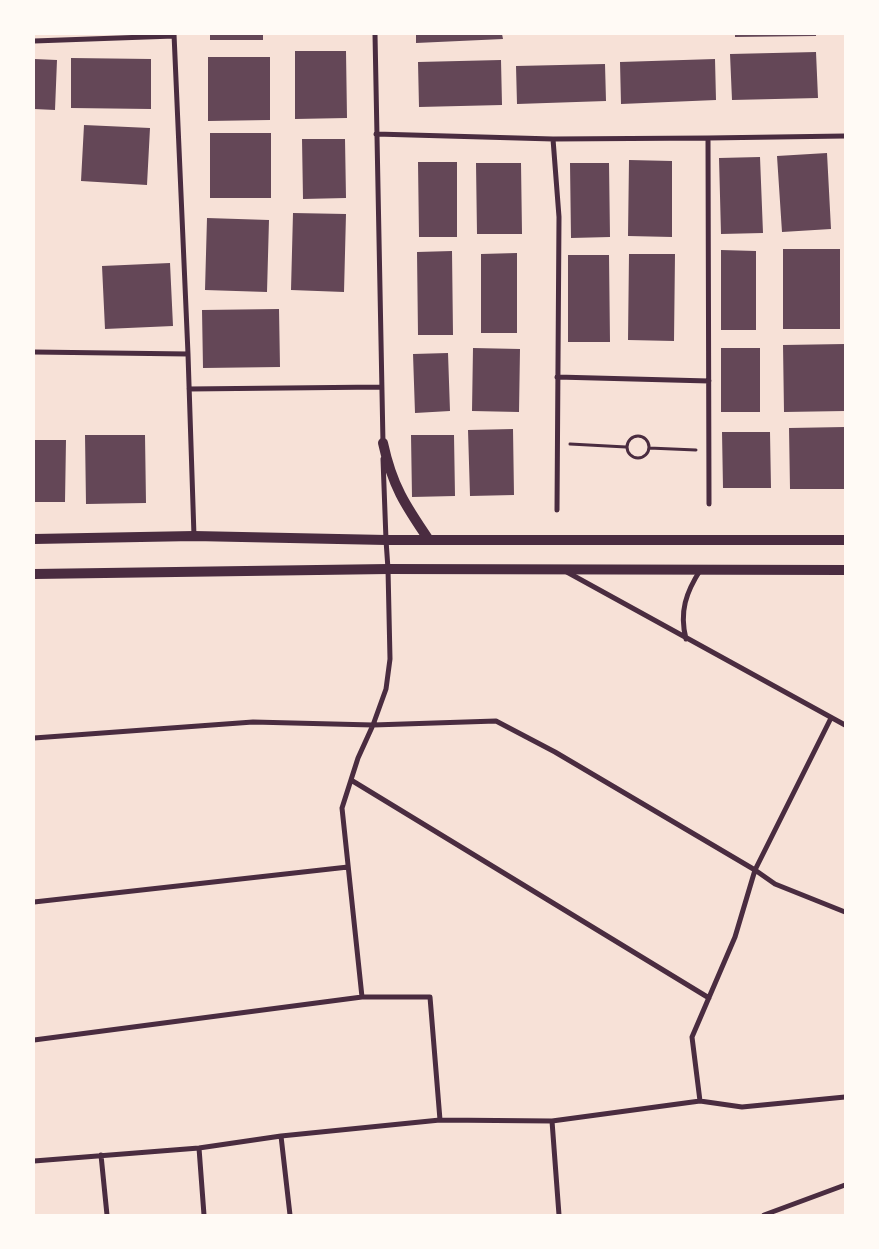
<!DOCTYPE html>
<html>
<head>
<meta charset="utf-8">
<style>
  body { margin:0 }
  #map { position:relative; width:879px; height:1249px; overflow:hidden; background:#f7e1d7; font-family:Karla,sans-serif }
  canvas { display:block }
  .frame { position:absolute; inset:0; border:35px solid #fffaf5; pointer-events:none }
</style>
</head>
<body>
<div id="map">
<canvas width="879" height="1249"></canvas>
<div class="frame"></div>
</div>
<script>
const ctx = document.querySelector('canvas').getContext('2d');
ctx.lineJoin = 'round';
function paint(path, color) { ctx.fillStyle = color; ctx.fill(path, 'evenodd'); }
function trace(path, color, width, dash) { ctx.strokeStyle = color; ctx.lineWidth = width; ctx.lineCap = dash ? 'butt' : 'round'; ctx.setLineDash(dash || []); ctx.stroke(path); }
paint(new Path2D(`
  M210,34H263V40H210Z
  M416,34H502L503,39L416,43Z
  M735,34H816V36L735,37Z
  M295,51H346L347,118L295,119Z
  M816,52L818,98L732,100L730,54Z
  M208,57H270V120L208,121Z
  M71,58L151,59V109L71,108Z
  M34,59L57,60L55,110L34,109Z
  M715,59L716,100L621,104L620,62Z
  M501,60L502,105L419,107L418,62Z
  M605,64L606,101L517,104L516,66Z
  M84,125L150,128L147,185L81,181Z
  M210,133H271V198H210Z
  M302,139H345L346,198L303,199Z
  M827,153L831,229L782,232L777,156Z
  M760,157L763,233L721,234L719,158Z
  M629,160L672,161V237L628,236Z
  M418,162H457V237H419Z
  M476,163H521L522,234H477Z
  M570,163H609L610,237L571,238Z
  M293,213L346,214L344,292L291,290Z
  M207,218L269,220L267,292L205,290Z
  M783,249H840V329H783Z
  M721,250L756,251V330H721Z
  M452,251L453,335H418L417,252Z
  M517,253V333H481V254Z
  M629,254H675L674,341L628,340Z
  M568,255H609L610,342H568Z
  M170,263L173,326L105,329L102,266Z
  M279,309L280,367L203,368L202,310Z
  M845,344V411L784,412L783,345Z
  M473,348L520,349L519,412L472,411Z
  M721,348H760V412H721Z
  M448,353L450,411L415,413L413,354Z
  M845,427V489H790L789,428Z
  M513,429L514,495L470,496L468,430Z
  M722,432H770L771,488H723Z
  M85,435H145L146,503L86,504Z
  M411,435H454L455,496L412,497Z
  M34,440H66L65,502H34Z`), '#644757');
trace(new Path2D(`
  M627 447a11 11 0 1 1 22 0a11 11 0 1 1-22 0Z
  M570,444L626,447
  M649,448L696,450`), '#4a2c40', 3);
trace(new Path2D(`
  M174,34L188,354L194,536
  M375,34L383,443
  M34,41L174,36
  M376,134L553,139L708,138L845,136
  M708,138L709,504
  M553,139L559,217L557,510
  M34,352L188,354
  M557,377L709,381
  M189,389L381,387
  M383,459L386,540L388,569L390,659L386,689L373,725L358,758L342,808L362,997H430L440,1120
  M565,571L845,725
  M686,639C679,612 686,592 701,569
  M34,738L253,722L373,725L496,721L555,752L755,870L775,884L845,912
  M351,780L709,998
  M34,902L348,867
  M34,1040L362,997
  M700,1101L692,1037L735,937L755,870L831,718
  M552,1121L559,1215
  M281,1136L290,1215
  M199,1148L204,1215
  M101,1155L107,1215
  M34,1161L199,1148L281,1136L440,1120L552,1121L700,1101L742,1107L845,1097
  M764,1215L845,1185`), '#4a2c40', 5);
trace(new Path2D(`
  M383,443C392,485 405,505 429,540
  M34,539L194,536L386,540H845
  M34,574L388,569L845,570`), '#4a2c40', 10);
</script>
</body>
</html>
